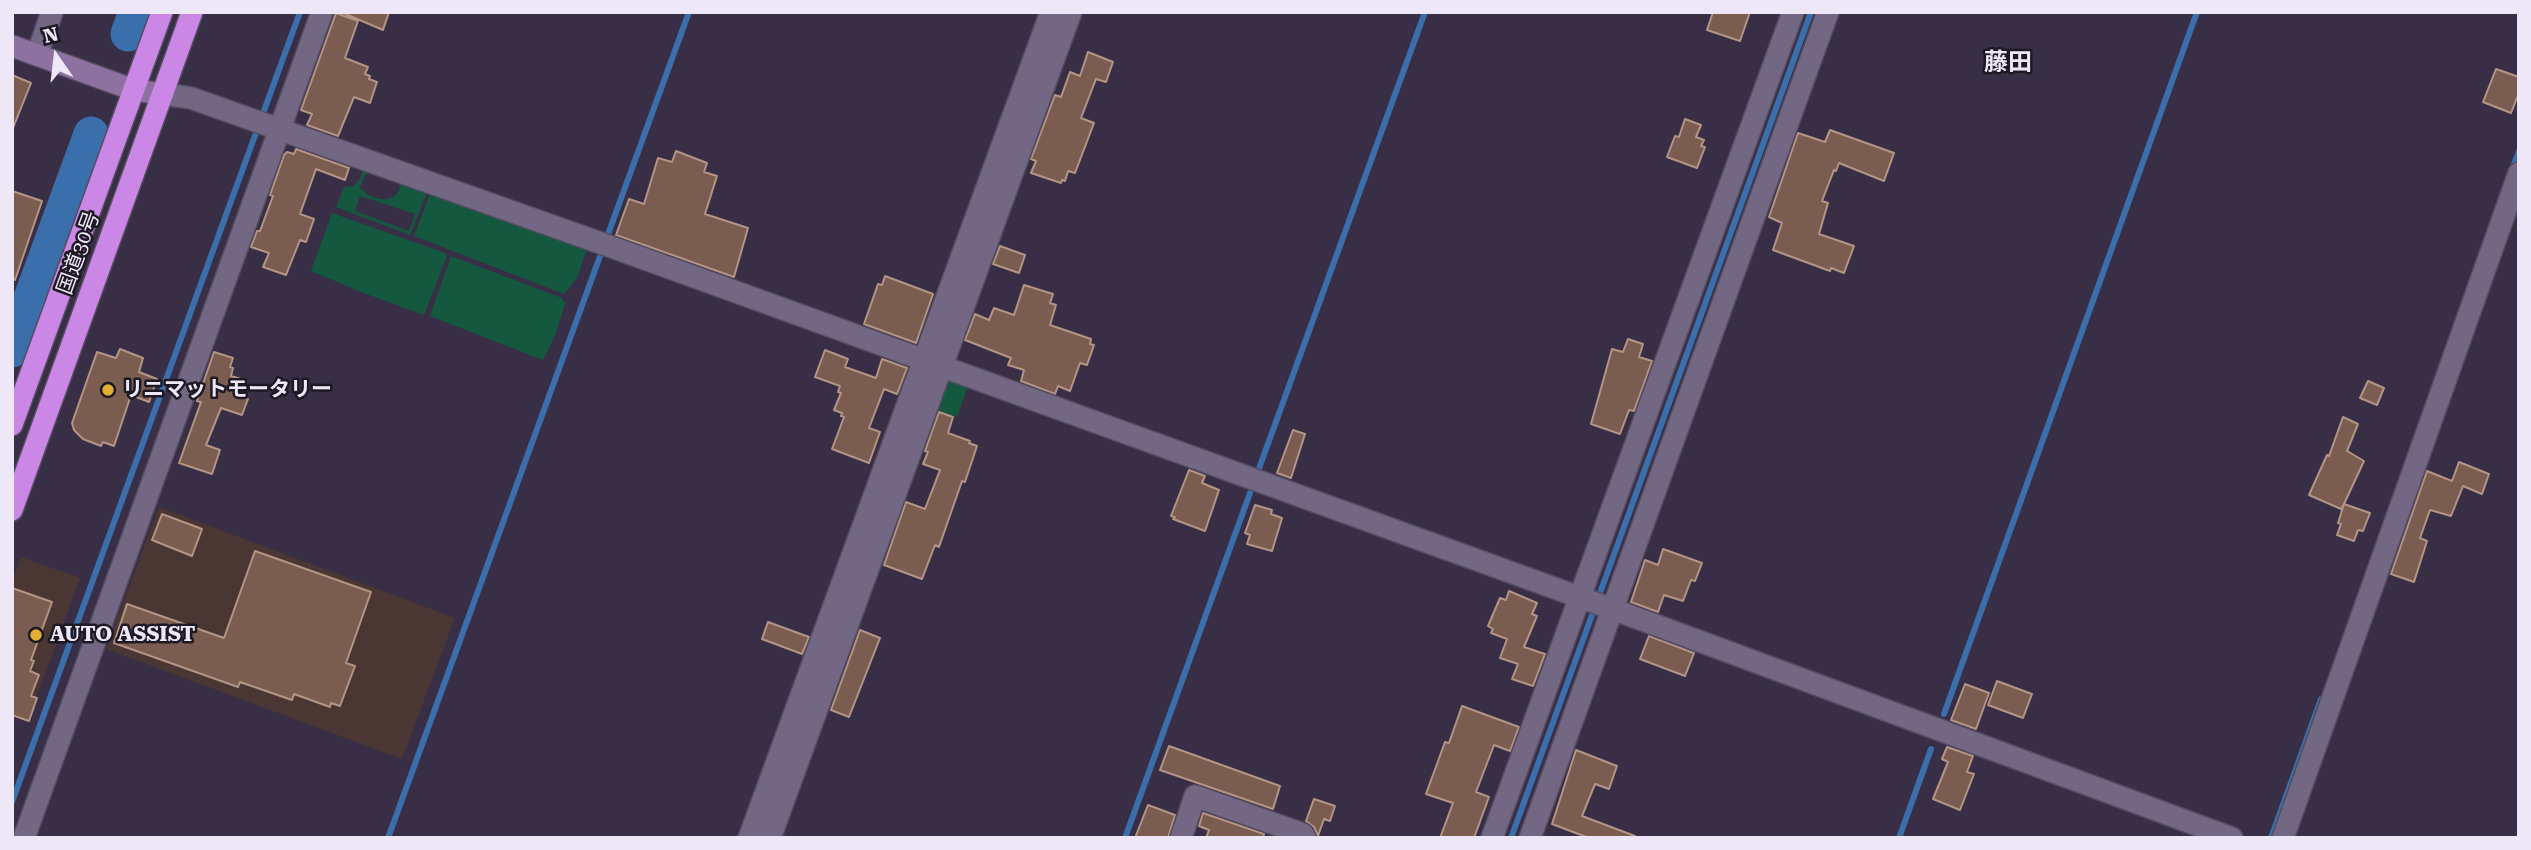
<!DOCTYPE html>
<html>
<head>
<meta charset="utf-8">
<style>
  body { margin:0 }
  #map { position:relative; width:2531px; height:850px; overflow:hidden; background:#382e46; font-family:"Roboto Serif",serif }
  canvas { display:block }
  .frame { position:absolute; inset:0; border:14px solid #ede7f7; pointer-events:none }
  .north { position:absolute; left:21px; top:21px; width:70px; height:70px; -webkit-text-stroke:5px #1d1924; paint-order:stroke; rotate:346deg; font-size:19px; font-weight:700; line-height:28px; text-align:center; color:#ede7f7 }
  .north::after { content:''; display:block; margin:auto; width:24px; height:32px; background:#ede7f7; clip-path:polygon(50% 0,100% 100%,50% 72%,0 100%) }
</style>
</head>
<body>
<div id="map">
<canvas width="2531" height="850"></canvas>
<div class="frame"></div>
<div class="north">N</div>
</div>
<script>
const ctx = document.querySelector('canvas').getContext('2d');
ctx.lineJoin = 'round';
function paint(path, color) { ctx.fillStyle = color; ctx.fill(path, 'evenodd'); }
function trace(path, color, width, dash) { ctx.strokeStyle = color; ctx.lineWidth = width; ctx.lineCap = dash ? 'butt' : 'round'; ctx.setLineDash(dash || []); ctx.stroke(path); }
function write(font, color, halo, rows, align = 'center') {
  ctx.font = font + ' "Roboto Serif","Noto Sans JP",serif'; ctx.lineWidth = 5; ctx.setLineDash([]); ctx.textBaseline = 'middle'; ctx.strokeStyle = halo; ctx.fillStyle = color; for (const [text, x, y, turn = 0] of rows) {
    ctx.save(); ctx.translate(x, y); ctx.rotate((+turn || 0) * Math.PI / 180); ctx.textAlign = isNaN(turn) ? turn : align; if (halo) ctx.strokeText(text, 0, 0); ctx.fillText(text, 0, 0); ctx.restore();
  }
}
paint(new Path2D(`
  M159,507L455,618L402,759L106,649Z
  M21,557L80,578L36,699L12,691V580Z`), '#4a3632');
paint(new Path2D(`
  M364,165L429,188L410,235L336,207L344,187L353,186L360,179ZM370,171L401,182C399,207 370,201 360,187L365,175ZM360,196L415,214L409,231L355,211Z
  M431,191L588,246L577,278L564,294L414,236Z
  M332,213L445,253L447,256L424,315L361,292L311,271Z
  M451,256L562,298L565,303C560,323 553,342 543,360L430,316Z
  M944,378L969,383L957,417L934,409Z`), '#14583f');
trace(new Path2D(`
  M2511,172L2519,151
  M1257,474L1425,12
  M1944,714L2197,12
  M12,802L300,12
  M388,838L689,12
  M1125,838L1250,493
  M1511,838L1811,12
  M1899,838L1931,749
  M2271,838L2321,699`), '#3b6fab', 6);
trace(new Path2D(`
  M128,34L136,12
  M12,350L91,134`), '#3b6fab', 35);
const building = new Path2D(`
  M341,12H389L383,30Z
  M1713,12H1750L1740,41L1707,30Z
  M336,13L358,21L345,58L368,67L365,74L370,76L369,79L377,82L370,103L354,97L338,136L307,125L312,114L301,110Z
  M1088,52L1113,62L1106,82L1096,79L1081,118L1094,123L1075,173L1068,171L1065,181L1062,180L1061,183L1031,173L1036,161L1031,159L1055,95L1061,97L1070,72L1080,76Z
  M2496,69L2519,77V93L2511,113L2483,102Z
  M12,75L31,83L13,128H12Z
  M1685,119L1701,125L1696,137L1704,140L1701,146L1705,147L1697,168L1667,157L1675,136L1679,137Z
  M1830,130L1894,153L1884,181L1839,163L1836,171L1834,170L1822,201L1828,203L1819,234L1854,246L1844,273L1831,268L1830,271L1773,250L1782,223L1769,217L1798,133L1825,142Z
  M296,149L349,168L345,180L316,169L300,214L314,219L306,242L300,240L286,275L263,267L269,253L251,247L257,231H260L273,196L270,195L284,155L287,152L294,154Z
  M676,151L707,163L704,172L717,176L705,214L748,228L734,277L616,235L629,199L644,204L658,158L672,162Z
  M12,191L42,201L15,280L12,279Z
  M1000,246L1025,255L1019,273L993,264Z
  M885,276L933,294L916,343L864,324L878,284L882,285Z
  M1024,285L1053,294L1050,303L1056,305L1050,325L1091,339L1090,344L1094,345L1087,365L1080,363L1070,391L1058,386L1055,394L1021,381L1024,370L1008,365L1011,358L965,340L975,314L989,320L994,308L1014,315Z
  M1628,339L1643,344L1639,357L1652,361L1634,411L1629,410L1620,434L1591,424L1612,349L1623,352Z
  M120,349L143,358L139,372L157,379L149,402L131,395L114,446L103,442L101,446L83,439L74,430L72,423L97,352L116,358Z
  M825,350L848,359L845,367L876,378L882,359L907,368L897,394L884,389L869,428L880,432L869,463L832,449L844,417L841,416L842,413L834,410L841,393L838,392L840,386L815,377Z
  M214,352L233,358L230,367L233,368L231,376L244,380L238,396L248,399L242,415L221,408L206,445L220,450L212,474L179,463L201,402L197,401Z
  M2368,381L2384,388L2377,405L2360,398Z
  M939,412L953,417L948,433L970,441L969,443L977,446L965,482L962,481L939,547L935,545L922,579L884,565L906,502L925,509L940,470L923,464L928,452L925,451Z
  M2343,417L2358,424L2347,451L2364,461L2344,504L2370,513L2363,531L2358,530L2354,541L2337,535L2341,524L2338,523L2344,504L2341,509L2309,495L2327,455L2329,456Z
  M1293,430L1305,434L1291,478L1277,473Z
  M2459,462L2489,474L2482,494L2463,486L2451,516L2430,510L2420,538L2427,541L2414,582L2391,574L2427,471L2452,481Z
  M1189,470L1205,476L1202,483L1219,490L1205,531L1173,519L1175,517L1171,516Z
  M1255,505L1272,510L1271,514L1282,518L1272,551L1247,544L1250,535L1245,533Z
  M162,514L202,529L192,556L152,540Z
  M1663,549L1702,563L1695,581L1691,580L1683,601L1664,595L1658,612L1631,602L1645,560L1658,565Z
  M255,551L371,592L346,663L355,666L340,706L331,703L330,707L294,694L292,700L240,682L238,687L114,643L127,604L224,638Z
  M12,588L52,602L31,660L34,661L30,671L39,675L31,696L37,698L29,721L12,715Z
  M1509,591L1537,603L1532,614L1537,616L1524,647L1545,654L1533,686L1512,679L1518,664L1500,658L1507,639L1491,633L1493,629L1488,626L1500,598L1506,600Z
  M768,622L809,637L802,654L762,639Z
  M860,630L880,638L849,717L831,710Z
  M1649,636L1694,653L1685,676L1640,659Z
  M1997,681L2032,694L2023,718L1988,705Z
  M1965,684L1989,693L1976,729L1951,720Z
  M1462,706L1519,727L1510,751L1494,745L1476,792L1489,797L1474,838H1440L1453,803L1426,794L1445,742L1449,743Z
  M1169,746L1280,786L1273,809L1160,770Z
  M1947,747L1973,756L1967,772L1974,774L1960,810L1933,799L1948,762L1942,759Z
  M1576,750L1617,766L1609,789L1595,784L1582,816L1635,836V838H1589L1552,824Z
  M1314,799L1335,806L1330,821L1324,819L1318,836L1314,827L1306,821Z
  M1148,805L1175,815L1168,838H1135Z
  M1203,813L1264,834L1263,838H1206L1209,830L1199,826Z`);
paint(building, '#7a5d50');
trace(building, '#b39485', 2);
const street = new Path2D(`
  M37,55L52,12
  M163,94L191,98L609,246L1615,610L2232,838
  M24,838L322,12
  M749,838L1051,12
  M770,838L1071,12
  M1181,838L1195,796L1303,834L1305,838
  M1492,838L1793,12
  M1530,838C1631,563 1728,287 1828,12
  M2283,838L2519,173`);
const secondary = new Path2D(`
  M12,46L134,90L163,94`);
const highway = new Path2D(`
  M12,425L162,12
  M12,510L192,12`);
trace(street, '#554c61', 24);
trace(secondary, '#554c61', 24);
trace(highway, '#554c61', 24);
trace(street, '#736883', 21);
trace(secondary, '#8d71a0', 21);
trace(highway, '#ca87e5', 21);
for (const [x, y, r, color] of [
  [108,390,7,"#e3ae35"],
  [36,635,7,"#e3ae35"]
]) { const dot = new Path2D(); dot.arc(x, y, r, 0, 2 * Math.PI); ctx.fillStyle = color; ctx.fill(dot); trace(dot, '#1d1924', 2.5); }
write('21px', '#ede7f7', '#1d1924', [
  ["国道30号",79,253,-70]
]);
write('bold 21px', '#ede7f7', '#1d1924', [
  ["リニマットモータリー",122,390],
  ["AUTO ASSIST",50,635]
], 'left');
write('bold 24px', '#ede7f7', '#1d1924', [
  ["藤田",2008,63]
]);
</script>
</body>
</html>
